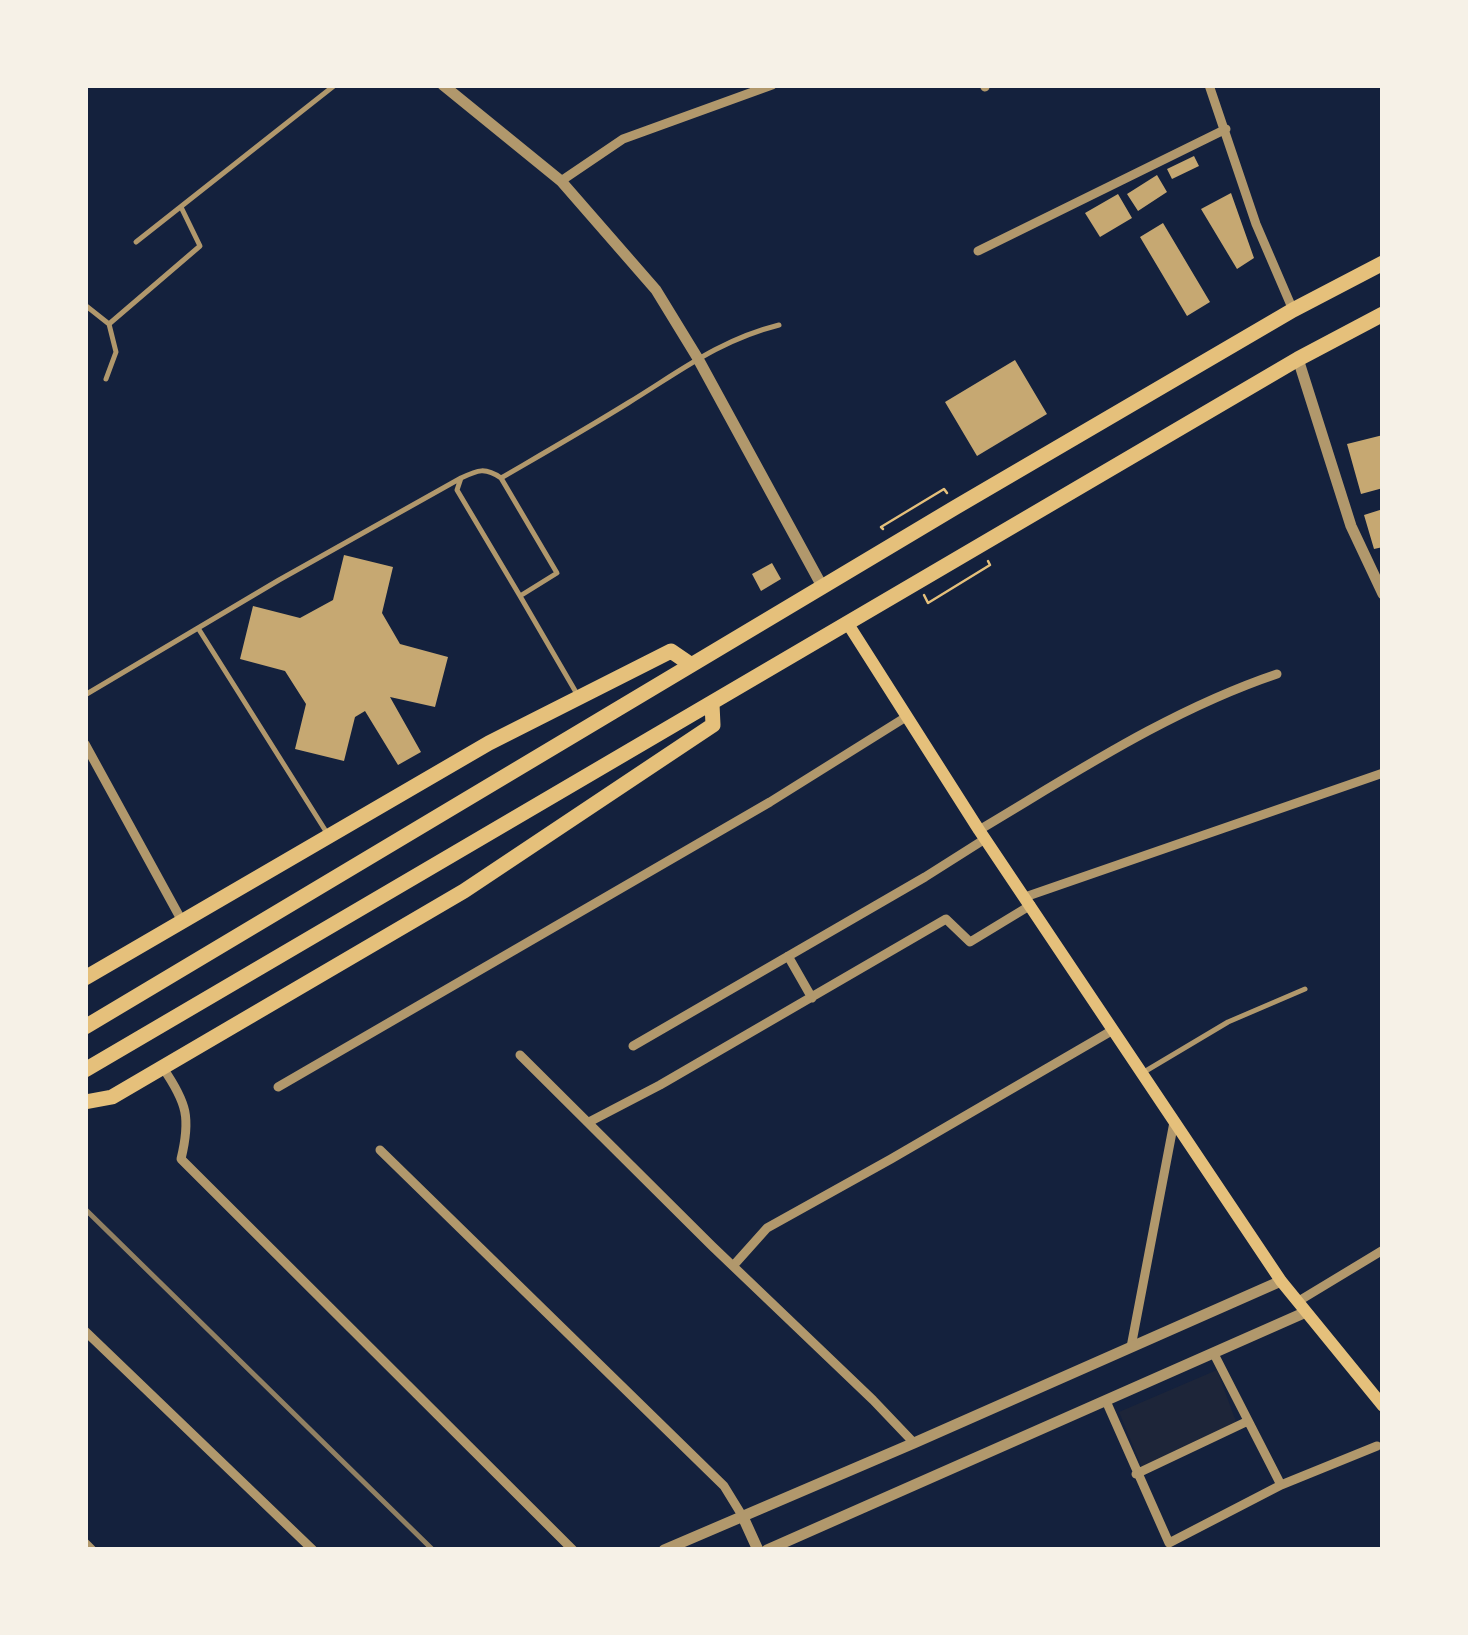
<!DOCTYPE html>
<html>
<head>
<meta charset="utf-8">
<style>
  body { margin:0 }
  #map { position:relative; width:1468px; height:1635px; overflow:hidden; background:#14213d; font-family:"Sofia Sans Condensed",sans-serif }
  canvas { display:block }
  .frame { position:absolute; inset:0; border:88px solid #f6f1e7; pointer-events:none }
</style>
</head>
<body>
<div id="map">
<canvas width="1468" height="1635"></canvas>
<div class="frame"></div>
</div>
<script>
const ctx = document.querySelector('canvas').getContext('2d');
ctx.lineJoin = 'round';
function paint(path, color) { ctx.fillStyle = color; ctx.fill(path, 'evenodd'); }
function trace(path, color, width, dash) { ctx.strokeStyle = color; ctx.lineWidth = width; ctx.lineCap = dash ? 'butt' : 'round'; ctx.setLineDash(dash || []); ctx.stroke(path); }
paint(new Path2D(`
  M1217,1370L1238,1427L1143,1470L1119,1412Z`), '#1d2539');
paint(new Path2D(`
  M1194,156L1199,166L1172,179L1167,169Z
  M1157,175L1167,192L1138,211L1127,194Z
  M1231,193L1254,258L1237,269L1201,209Z
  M1118,194L1132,218L1100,237L1085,213Z
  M1163,223L1210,302L1187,316L1140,237Z
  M1015,360L1047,414L977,456L945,402Z
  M1383,435V488L1361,494L1347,444Z
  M1383,509V547L1374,549L1364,515Z
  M344,555L393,567L382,613L400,644L448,657L435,707L390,697L421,752L398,765L365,711L355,717L344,761L295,749L306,704L285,671L240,659L253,606L300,618L333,600Z
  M772,563L781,579L761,591L752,574Z`), '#c6a872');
trace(new Path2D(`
  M883,529L881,527L944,489L947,493
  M924,595L928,603L990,565L988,561`), '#e5c07b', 2.5);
trace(new Path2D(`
  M136,242L335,85
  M85,305L109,324
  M106,379L116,352L109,324L200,246L181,207
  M501,478C485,467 478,470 461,478L457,490L520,596
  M198,628L327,833
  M577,694L520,596L557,573L501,478C544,453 586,429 628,403C679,372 719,340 779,325
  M85,695L279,580L461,478
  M1144,1072L1228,1022L1305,989`), '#b1986c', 5);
trace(new Path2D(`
  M984,85L985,87
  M1209,85L1256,224L1293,310
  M561,181L623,139L772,85
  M978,251L1226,129
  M85,744L182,921
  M979,830C1075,773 1170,710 1277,674
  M1025,897L1383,773
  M788,956L812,998
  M633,1046L925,877L985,839
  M520,1055L712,1246L873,1400L914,1443
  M163,1068C187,1103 191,1118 181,1159L573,1550
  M278,1087L770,802L906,717
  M589,1122L660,1085L946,919L970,942L1031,905
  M380,1150L724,1486L743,1517
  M733,1266L767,1228L891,1159L1113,1030
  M1297,1302L1383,1250
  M85,1331L313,1550
  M1131,1347L1174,1122
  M1214,1354L1281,1485
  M1106,1401L1169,1543L1281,1485L1377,1446
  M1136,1474L1248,1421
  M85,1543L92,1550`), '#b1986c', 9);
trace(new Path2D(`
  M443,85L561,181L656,290L697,357L822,586
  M1298,359L1351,526L1383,594
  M743,1517L758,1550
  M664,1550L914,1443L1281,1281
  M767,1550L1306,1312`), '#b1986c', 11);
trace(new Path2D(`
  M848,624L979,830L1281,1281L1383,1406`), '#e5c07b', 12);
trace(new Path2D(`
  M85,978L489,743L671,651L690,664
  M85,1027L956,507L1293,310L1383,263
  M85,1070L1298,359L1383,314
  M85,1102L112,1097L464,891L713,725L712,704`), '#e5c07b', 15);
trace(new Path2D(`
  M85,1209L433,1550`), '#918062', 5);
</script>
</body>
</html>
